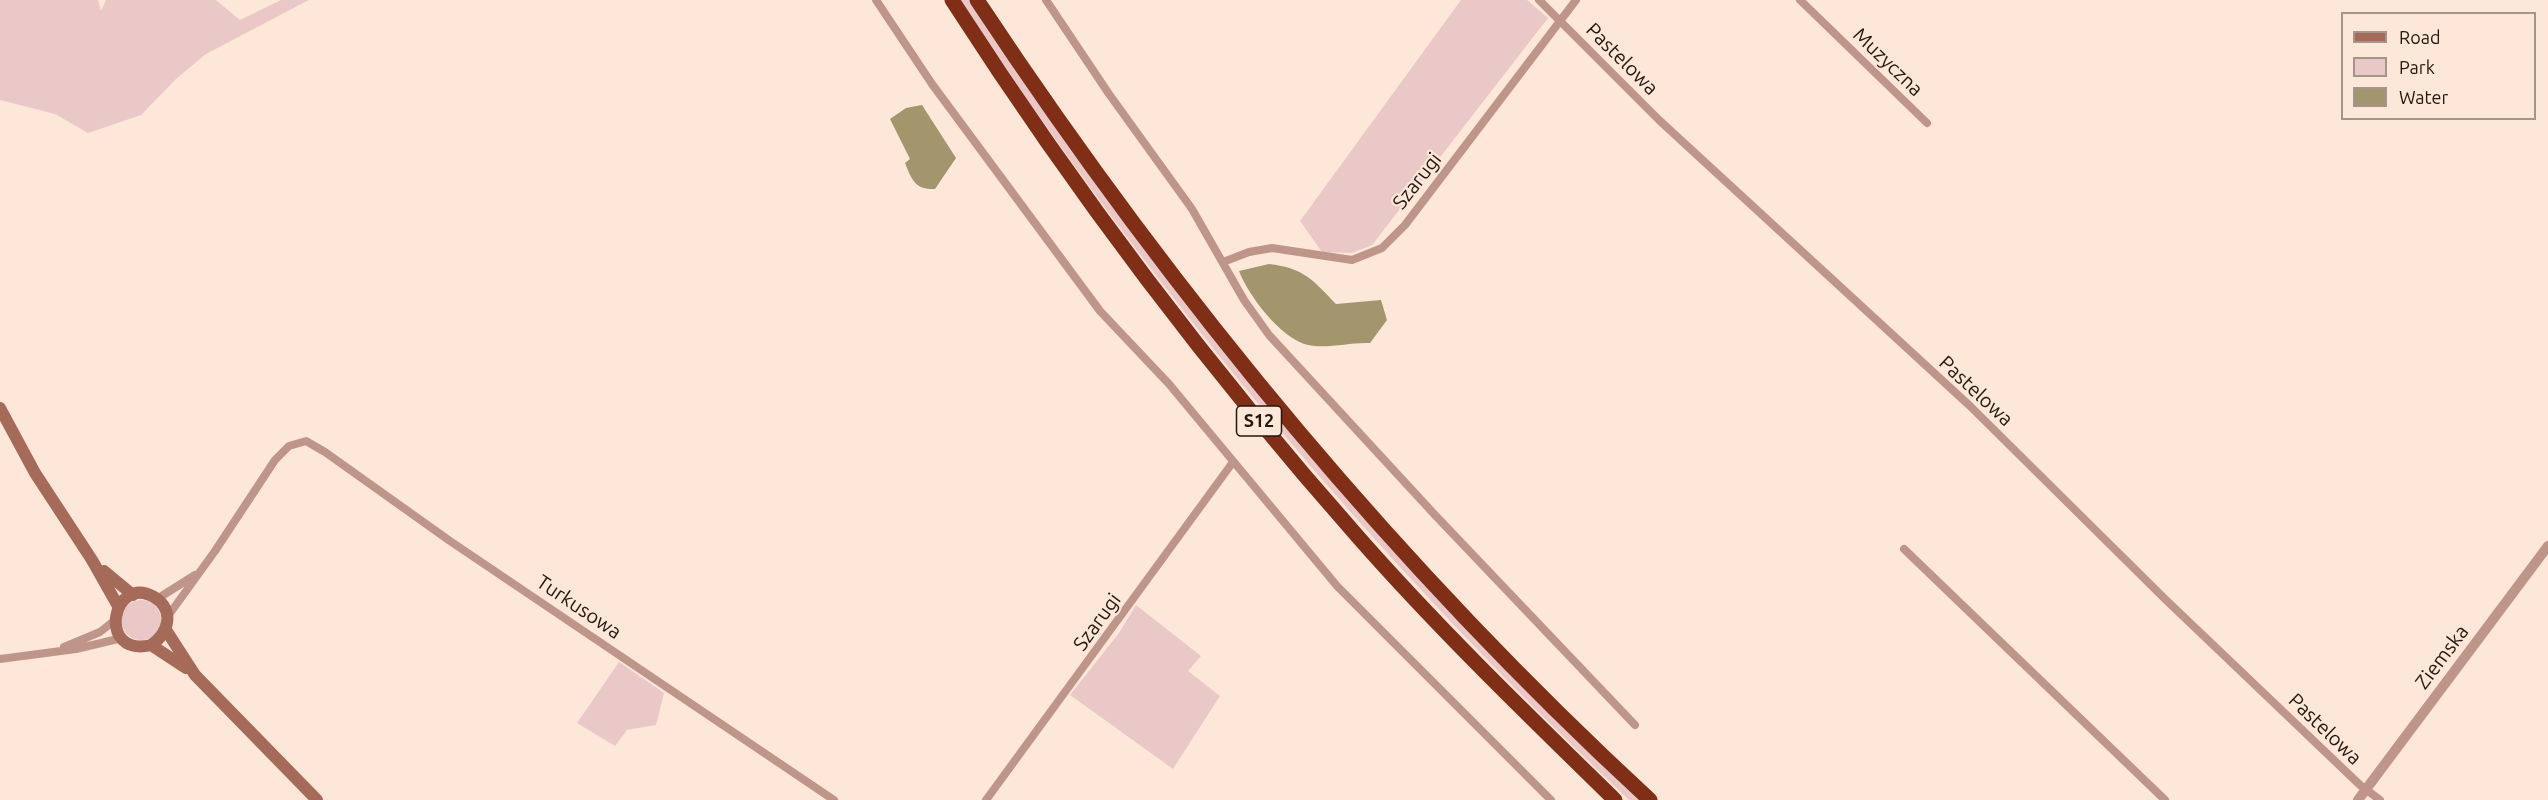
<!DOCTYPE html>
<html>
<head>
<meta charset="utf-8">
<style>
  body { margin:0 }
  #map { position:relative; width:2548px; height:800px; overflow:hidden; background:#fce7d9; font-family:Ubuntu,sans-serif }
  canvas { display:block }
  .legend { position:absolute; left:2341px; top:12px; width:195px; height:108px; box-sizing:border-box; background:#fce7d9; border:2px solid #a59488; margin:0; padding:8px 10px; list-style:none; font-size:18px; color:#23170f }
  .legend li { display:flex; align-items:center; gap:12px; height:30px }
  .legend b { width:30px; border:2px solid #a59488 }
</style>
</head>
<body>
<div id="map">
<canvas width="2548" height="800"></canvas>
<ul class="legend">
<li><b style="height:8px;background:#a66a59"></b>Road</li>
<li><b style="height:16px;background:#ebc8c8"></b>Park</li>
<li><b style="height:16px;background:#a3966c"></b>Water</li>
</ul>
</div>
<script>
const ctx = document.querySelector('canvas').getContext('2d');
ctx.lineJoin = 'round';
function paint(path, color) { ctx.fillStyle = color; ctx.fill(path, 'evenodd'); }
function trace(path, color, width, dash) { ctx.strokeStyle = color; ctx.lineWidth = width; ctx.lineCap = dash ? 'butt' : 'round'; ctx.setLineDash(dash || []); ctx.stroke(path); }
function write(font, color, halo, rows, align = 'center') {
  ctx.font = font + ' Ubuntu,sans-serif'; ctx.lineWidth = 4.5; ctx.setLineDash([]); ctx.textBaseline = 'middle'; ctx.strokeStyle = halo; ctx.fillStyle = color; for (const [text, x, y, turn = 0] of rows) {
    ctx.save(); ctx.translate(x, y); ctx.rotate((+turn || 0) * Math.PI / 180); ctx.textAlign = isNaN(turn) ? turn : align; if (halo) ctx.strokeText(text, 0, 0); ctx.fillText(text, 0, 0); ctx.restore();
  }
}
paint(new Path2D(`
  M0,0H98L101,11L106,0H216L240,20L281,0H309L206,54L176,79L141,115L88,133L55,114L0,100Z
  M960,0H970C1044,110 1119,219 1201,323L1643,800H1629C1374,559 1153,293 960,0Z
  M1461,0H1527L1548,18L1372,245L1352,253L1322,252L1300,221Z
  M121 620a20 20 0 1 1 40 0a20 20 0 1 1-40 0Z
  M1136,605L1201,656L1188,671L1220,696L1173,769L1070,695L1119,633Z
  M619,662L664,693L656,725L627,730L615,746L577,723Z`), '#ebc8c8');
paint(new Path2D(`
  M922,105L956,158L935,189C915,190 912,180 905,163L910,159L890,119L906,108Z
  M1269,264C1304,268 1313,280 1336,304L1381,300L1387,320L1370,343C1350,342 1328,349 1308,345C1281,339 1248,295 1239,271Z`), '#a3966c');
trace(new Path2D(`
  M876,0L932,84L1100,311L1169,384L1337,586L1551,800
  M1046,0L1109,94L1192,209L1244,300L1269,335L1435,515L1635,725
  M1539,0L1659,120L1970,406L2165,599L2360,785L2380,800
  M1800,0L1927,123
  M1223,262L1249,252L1272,248L1352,260L1382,248L1405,225L1576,0
  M1904,549L2165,800
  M157,599L195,575
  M168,616L215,551L275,460L289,446L306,441L325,452L450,541L834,800
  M64,647L100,632L115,620
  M0,659L76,649L122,638
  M986,800L1233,462`), '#bf9589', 8);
trace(new Path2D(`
  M2358,800L2548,546`), '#bf9589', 10);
trace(new Path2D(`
  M0,408L35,473L92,560L118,606
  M104,571L133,595
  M166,630L195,675L317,800
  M151,645C168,634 176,610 154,597C112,573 96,658 151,645L186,668`), '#a66a59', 12);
trace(new Path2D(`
  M952,0C1073,188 1211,371 1359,538C1440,630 1528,715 1615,800
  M977,0C1170,292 1393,563 1650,800`), '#802e15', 15);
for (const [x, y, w] of [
  [1259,421,45]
]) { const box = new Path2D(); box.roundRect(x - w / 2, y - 15, w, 30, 4.5); ctx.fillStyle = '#fce7d9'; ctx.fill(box); trace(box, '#23170f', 1.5); }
write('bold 18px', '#23170f', null, [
  ["S12",1259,421]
]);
write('20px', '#23170f', '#fce7d9', [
  ["Pastelowa",1622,59,45],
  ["Muzyczna",1888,62,44],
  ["Szarugi",1417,181,-52],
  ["Pastelowa",1976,391,43],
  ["Turkusowa",579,607,34],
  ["Szarugi",1097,622,-54],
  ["Ziemska",2442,657,-53],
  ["Pastelowa",2325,729,44]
]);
</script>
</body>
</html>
